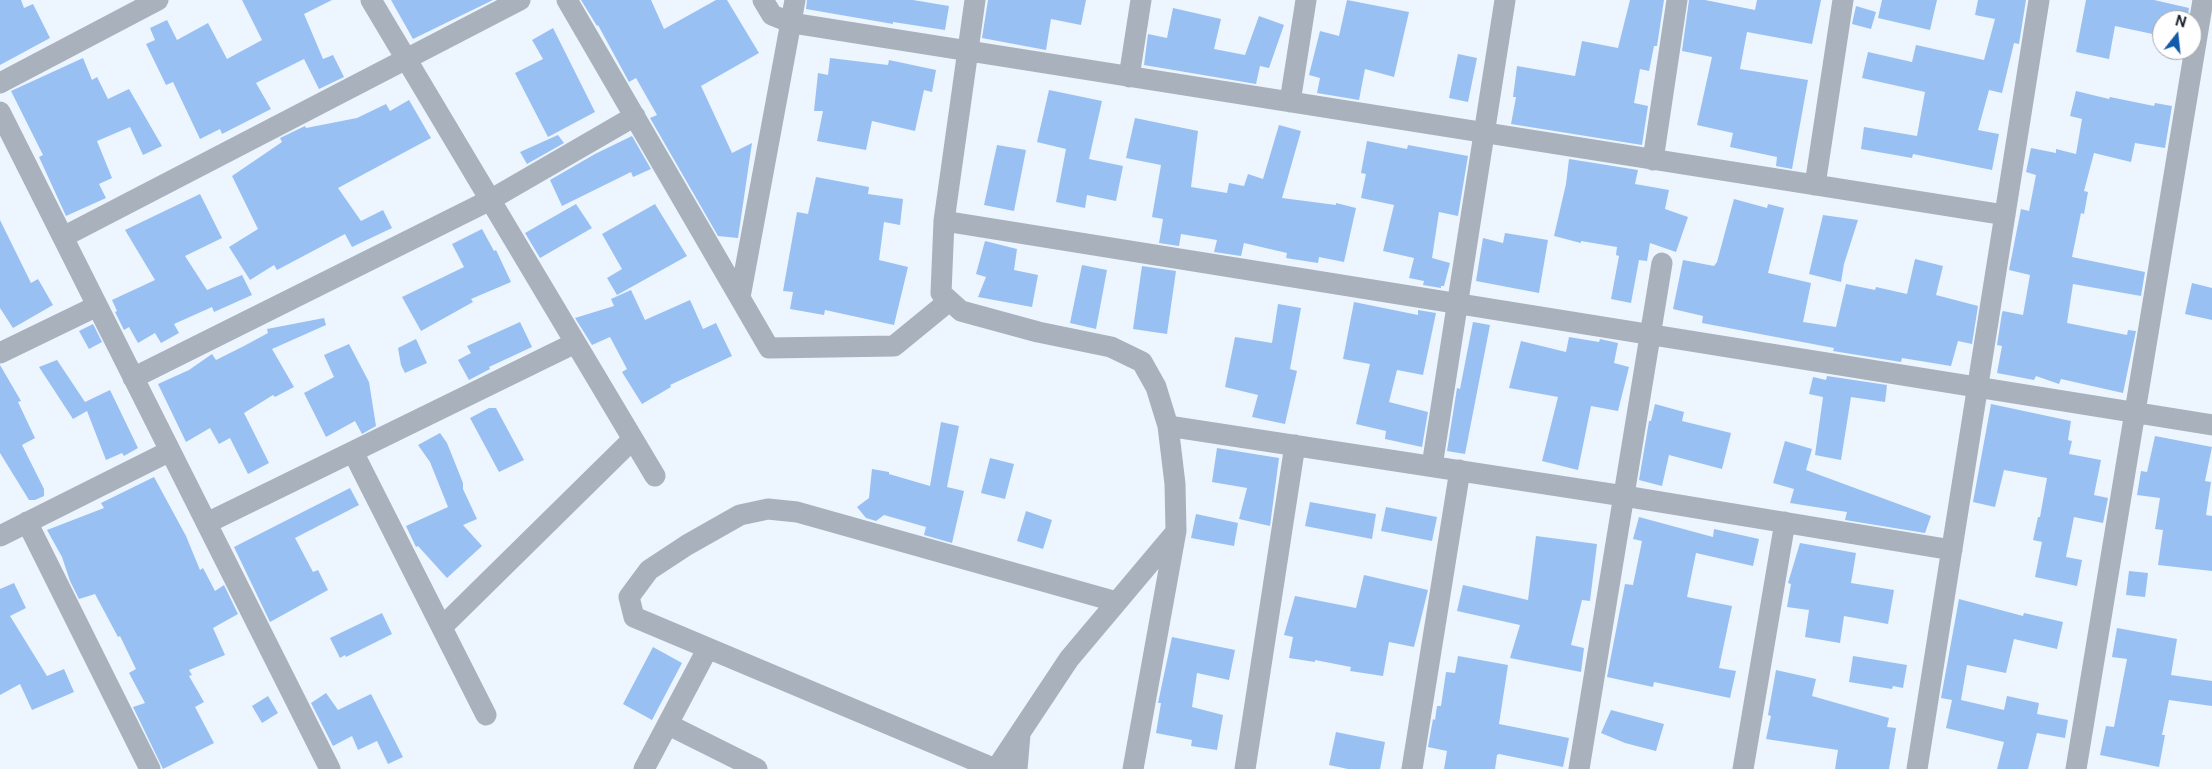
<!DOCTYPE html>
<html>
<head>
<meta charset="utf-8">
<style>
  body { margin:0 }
  #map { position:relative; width:2212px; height:769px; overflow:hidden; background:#edf5ff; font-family:"Public Sans",sans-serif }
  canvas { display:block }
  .north { position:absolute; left:2152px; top:10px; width:50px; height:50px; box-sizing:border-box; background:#fff; border:1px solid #a4a7aa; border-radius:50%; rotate:16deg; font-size:14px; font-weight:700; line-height:20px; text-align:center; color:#1b222b }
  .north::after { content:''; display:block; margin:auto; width:18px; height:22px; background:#125bab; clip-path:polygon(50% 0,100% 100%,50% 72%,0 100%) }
</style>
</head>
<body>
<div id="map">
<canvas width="2212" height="769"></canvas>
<div class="north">N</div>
</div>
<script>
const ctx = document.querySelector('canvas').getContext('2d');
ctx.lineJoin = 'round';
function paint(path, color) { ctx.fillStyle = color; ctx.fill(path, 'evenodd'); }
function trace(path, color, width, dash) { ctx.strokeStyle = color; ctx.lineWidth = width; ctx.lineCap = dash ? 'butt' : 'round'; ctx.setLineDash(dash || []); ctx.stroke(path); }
paint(new Path2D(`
  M0,0H21L24,8L33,4L50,38L0,65Z
  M242,0H332L304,14L323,59L333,55L344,77L319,89L304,59L256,83L271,109L222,134L220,129L200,139L173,82L166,85L146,44L155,40L150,28L167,20L177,40L208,23L227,59L262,40Z
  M391,0H493L413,39Z
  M581,0H651L664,29L716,0H727L759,53L701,86L732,153L752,143L738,238L718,236L650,118L657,115L636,78L629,82L598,25L597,26Z
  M807,0H913L949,6L945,30L893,22V24L806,9Z
  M988,0H1086L1081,25L1051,19L1046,50L982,38Z
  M1347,0L1409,12L1394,77L1365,69L1359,100L1317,93L1320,78L1309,75L1320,31L1339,36Z
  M1630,0H1664L1657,46H1654L1649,71L1640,69L1634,103L1648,106L1642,145L1511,124L1516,97H1513L1517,66L1575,76L1582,41L1618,48Z
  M1689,0H1705L1755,10L1757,0H1821L1812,44L1747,32L1740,69L1808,80L1792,169L1776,166L1777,157L1730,147L1733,133L1697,125L1712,57L1682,51Z
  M1882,0H1937L1930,30L1878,18Z
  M1978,0H2026L2019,44L2014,43L2002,93L1989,90L1978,130L1999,134L1992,170L1913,154L1912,158L1861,149L1864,127L1917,136L1925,92L1862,78L1868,52L1912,62L1916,45L1984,60L1995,19L1975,15Z
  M2086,0H2154L2189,8L2187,20H2162V36L2115,26L2109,59L2076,52Z
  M1856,6L1876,12L1871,29L1852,24Z
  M1173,8L1221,19L1214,49L1245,55L1259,16L1284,25L1269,68L1260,66L1256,84L1144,65L1148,34L1167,38Z
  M553,28L595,112L548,137L515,73L543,59L532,40Z
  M1458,54L1477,58L1468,102L1449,98Z
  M83,58L92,80L97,77L108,99L129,89L162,146L143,155L130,127L97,141L112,178L99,184L106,198L66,216L39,157L43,155L11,91Z
  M830,58L888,65L889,60L936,70L932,92L924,90L915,131L872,121L866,150L817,141L823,111H814L818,73L828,75Z
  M1049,90L1102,101L1089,159L1123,166L1116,201L1087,195L1085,208L1056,202L1066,149L1037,142Z
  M2076,91L2109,99L2110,97L2154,106L2155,103L2172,106L2165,148L2135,143L2131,162L2094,153L2084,191L2088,192L2084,214L2081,213L2072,257L2145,272L2141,296L2073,284L2067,323L2127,335L2128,330L2136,331L2123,393L2061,379L2059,384L2036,376L2034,380L1997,373L2002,346L1997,345L2002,313L2003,311L2023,315L2030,275L2009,270L2021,209L2029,211L2036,175L2026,172L2031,148L2056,153V149L2076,154L2082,119L2070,116Z
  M409,100L431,138L338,188L361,221L383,210L392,228L352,247L345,234L277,270L274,265L250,280L229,247L258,229L232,176L282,142L280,138L305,126L306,128L357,118L386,104L390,111Z
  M1135,118L1198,131L1191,187L1227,193L1229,183L1244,186L1248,174L1263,179L1279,125L1301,131L1282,198L1336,205V203L1356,208L1344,262L1319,257L1318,263L1286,258L1287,253L1244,243L1241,256L1214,252L1217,240L1181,234L1179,246L1159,243L1163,219L1152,217L1161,165L1126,158Z
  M558,135L564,143L527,164L520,152Z
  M632,136L651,169L633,177L631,172L562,206L550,180L595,154Z
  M1367,141L1407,149L1408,145L1468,156L1458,216L1439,212L1432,258L1450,263L1444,286H1441V288L1423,285L1424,281L1409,278L1414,258L1383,251L1394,205L1361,198L1366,174L1361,173Z
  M997,145L1026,150L1014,211L984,205Z
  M1569,159L1638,170L1635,184L1669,190L1665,209L1688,217L1676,252L1650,243L1647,261L1639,260L1631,303L1611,299L1619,256L1616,255L1617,247L1581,241V243L1554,236L1566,184Z
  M816,177L869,187L868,194L903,199L900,225L884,222L879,260L908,267L894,325L825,310L824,315L790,309L793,292L783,291L797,212L808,214Z
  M200,194L222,238L185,256L207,290L242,275L252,295L214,312L212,307L174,324L179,333L161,343L155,333L138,343L129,327L124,330L115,312L117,311L112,300L155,280L125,230Z
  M1734,199L1767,208L1768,204L1784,208L1768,273L1811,283L1803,322L1836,327L1846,284L1875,290L1876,287L1907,294L1915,259L1943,266L1936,295L1978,306L1972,344L1958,341L1951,366L1902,358L1901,362L1833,351L1834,348L1702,323L1703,316L1673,309L1683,260L1714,266L1717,262Z
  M576,204L592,228L540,258L525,233Z
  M655,204L687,256L617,295L607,278L622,269L602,234Z
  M1823,215L1858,220L1844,264L1841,282L1809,274Z
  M0,220L31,283L38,279L53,305L13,328L0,308Z
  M482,229L494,251L496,250L511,282L471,299L473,302L421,331L402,297L464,267L452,244Z
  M1505,233L1548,240L1539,293L1476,281L1483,238L1503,243Z
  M985,241L1017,249L1014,270L1038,275L1032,307L978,297L986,277L976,274Z
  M1082,265L1107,270L1096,329L1070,323Z
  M1142,266L1176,271L1167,334L1133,329Z
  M2192,283L2212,288V320L2185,314Z
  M631,290L645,320L690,300L703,329L716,323L732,356L670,385L671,387L642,404L622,372L627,369L610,337L592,345L575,318L614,306L611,299Z
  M1354,302L1418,315V310L1436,313L1423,375L1397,370L1389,402L1428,412L1422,447L1385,439L1386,431L1356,424L1370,364L1343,359Z
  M1278,304L1301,308L1290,369L1297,371L1285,424L1252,417L1258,395L1225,387L1235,337L1272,343Z
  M324,318L326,325L272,349L294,387L275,397L273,395L244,413L269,463L248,474L230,438L219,444L210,428L186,442L158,384L189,370L212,354L216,360L244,346L268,333L267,329Z
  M520,322L532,347L489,367L490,369L469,380L458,360L471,353L467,346Z
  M1473,322L1490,325L1465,454L1447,451L1457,388L1460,389Z
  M93,324L102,342L89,349L79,331Z
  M1569,337L1599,342L1600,339L1618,343L1614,363L1629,367L1618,411L1591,406L1578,470L1542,461L1558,397L1509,388L1521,341L1566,352Z
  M416,339L427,363L405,373L401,365L398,348Z
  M349,344L369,382L376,426L362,434L355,421L326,437L304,393L334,377L324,355Z
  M57,360L85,402L110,390L138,448L124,456L122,453L106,460L87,411L73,419L39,367Z
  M0,365L21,401L18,402L35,438L22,445L44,489V496L35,500H29L0,453Z
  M1827,376L1887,385L1885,402L1851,397L1841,460L1815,455L1823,397L1809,394L1813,377L1826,380Z
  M1655,404L1684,412L1682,421L1731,433L1722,469L1669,455L1662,486L1639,480L1649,421H1651Z
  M1991,404L2071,421L2068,440L2072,441L2069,454L2101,460L2094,495L2108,498L2103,523L2074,517L2066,557L2082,560L2077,586L2035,577L2042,542L2033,540L2038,517H2040L2047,478L2004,470L1995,507L1973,502Z
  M489,408H496L524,460L499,472L470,418Z
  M941,422L959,426L947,487L964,491L952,543L924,535L926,527L884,515L876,521L866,518L857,507L869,498L872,469L889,472V474L930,486Z
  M440,433L447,443L463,483V489L477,519L463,525L482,546L447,578L418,546L416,547L406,526L448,507L430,462L418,445Z
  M2155,436L2212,447L2205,481L2211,482L2206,515L2212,516V571L2158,565L2163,530L2155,529L2160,498L2137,495L2141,471L2147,472Z
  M1785,441L1812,449L1806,470L1931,516L1925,533L1845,520L1847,512L1790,503L1794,489L1773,483Z
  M1217,448L1279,458L1270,526L1239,519L1247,488L1212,482Z
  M990,458L1014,464L1005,499L981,493Z
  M154,477L186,536L200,570L203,568L215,591L224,585L238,614L213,628L225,655L189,670L192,675L189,676L204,702L195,707L214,743L163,769L133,707L145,703L129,673L136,669L120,636L118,637L95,594L79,599L70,581L62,557L47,530L104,508L101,503Z
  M350,488L359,505L295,538L313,572L318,570L328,590L270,622L234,547Z
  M1310,502L1376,514L1372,539L1305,526Z
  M1386,507L1437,517L1432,541L1381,531Z
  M1026,511L1052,520L1043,549L1017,541Z
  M1196,514L1238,523L1234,546L1191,538Z
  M1639,517L1713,537L1714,529L1759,539L1753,566L1696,553L1687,597L1732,606L1719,668L1736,671L1730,698L1654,682L1653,687L1607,677L1625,584L1633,585L1642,541L1633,539Z
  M1536,536L1597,544L1590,601L1582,600L1571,645L1584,648L1581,672L1510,658L1520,625L1457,611L1463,585L1528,600Z
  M1800,543L1856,553L1851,583L1894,590L1888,624L1844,616L1840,643L1805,637L1809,610L1787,607L1791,584L1788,583Z
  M2129,571L2148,573L2145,597L2126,595Z
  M1364,575L1428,590L1414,647L1389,642L1383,676L1350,671L1351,667L1315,660V662L1289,658L1293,637L1284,635L1295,596L1356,608Z
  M14,583L26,608L10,616L47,676L64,669L74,692L32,710L20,684L0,695V589Z
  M1959,599L2023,616L2024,613L2063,622L2057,649L2014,639L2006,673L1967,665L1961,700L2004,710L2007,696L2039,703L2037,714L2068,720L2065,738L2037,733L2028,769H1997L2004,742L1946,728L1952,700L1941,698Z
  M382,613L392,634L346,657L345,655L340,658L330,638Z
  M2117,628L2177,639L2171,675L2212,681V706L2169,700L2162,735H2165L2159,767L2100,755L2106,726L2114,727L2127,659L2112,657Z
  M1172,637L1235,650L1229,680L1197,673L1192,707L1223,715L1217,750L1191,746L1192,740L1156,733L1161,703H1158Z
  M653,647L682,663L652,720L623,704Z
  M1458,656L1508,665L1499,724L1569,738L1563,767L1499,754L1497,755L1495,769H1444L1447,751L1428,747L1433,719L1435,720L1437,706H1441L1446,672L1455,673Z
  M1853,656L1907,665L1903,688L1893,686L1892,689L1849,682Z
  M1776,670L1816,679L1812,696L1889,718L1887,727L1896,728L1889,769H1835L1838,750L1766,739L1771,716L1768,715Z
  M326,693L338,710L371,694L403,757L388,764L377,741L358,750L352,736L333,746L311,703Z
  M268,696L278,713L262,723L252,706Z
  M1611,710L1664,724L1656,751L1625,743L1601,733Z
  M1336,732L1385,742L1380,769H1348L1329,765Z`), '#99c0f3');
trace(new Path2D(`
  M371,0L655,476
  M567,0L769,348L894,346L949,301
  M763,0L772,15L792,23L2005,215
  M975,0L944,221L941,293L961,311L1038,332L1111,347L1142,362L1156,387L1168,426L1175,484L1176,531L1133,769
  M1129,77L1141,0
  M0,83L158,0
  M1290,102L1306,0
  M0,112L330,769
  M1653,160L1677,0
  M1815,185L1843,0
  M944,221L2212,425
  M63,237L520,0
  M740,297L795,0
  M0,353L97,306
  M133,378L490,200L635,116
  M1168,426L1624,496L1952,550
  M353,452L486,715
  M1432,466L1505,0
  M27,522L150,769
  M207,523L575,343
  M0,536L170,451
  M442,627L633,439
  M669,725L757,769
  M644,769L708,648
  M995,769L634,617L629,597L649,570L687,545L740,515L768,509L797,512L1117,602
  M996,769L1069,659L1175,533
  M1017,769L1020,734
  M1245,769L1295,445
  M1412,769L1460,470
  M1579,769L1662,263
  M1743,769L1785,522
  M1917,769L2039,0
  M2076,769L2203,0`), '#a9b1bc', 21);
</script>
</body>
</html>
